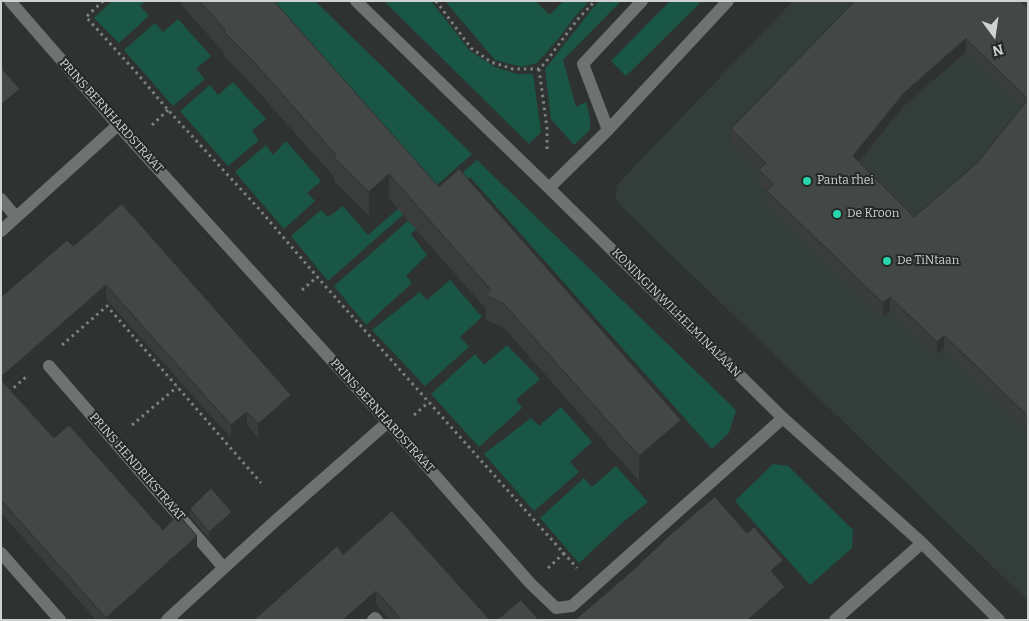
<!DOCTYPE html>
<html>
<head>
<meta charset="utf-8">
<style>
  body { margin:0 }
  #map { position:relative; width:1029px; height:621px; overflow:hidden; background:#2e3230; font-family:Bitter,serif }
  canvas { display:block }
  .frame { position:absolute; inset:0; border:2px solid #cfd2d1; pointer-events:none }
  .north { position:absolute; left:969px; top:10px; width:50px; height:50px; -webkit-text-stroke:4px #242826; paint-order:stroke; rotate:166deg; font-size:14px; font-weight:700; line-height:20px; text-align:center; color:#cfd2d1 }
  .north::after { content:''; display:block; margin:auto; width:18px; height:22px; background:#cfd2d1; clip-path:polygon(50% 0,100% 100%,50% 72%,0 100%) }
</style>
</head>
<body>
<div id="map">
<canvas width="1029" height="621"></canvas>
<div class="frame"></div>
<div class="north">N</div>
</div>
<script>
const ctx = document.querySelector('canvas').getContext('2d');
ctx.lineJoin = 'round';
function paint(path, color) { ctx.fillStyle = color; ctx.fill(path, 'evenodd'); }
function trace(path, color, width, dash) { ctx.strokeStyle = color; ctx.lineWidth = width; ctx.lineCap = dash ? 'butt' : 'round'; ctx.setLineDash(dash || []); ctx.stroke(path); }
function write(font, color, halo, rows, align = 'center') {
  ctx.font = font + ' Bitter,serif'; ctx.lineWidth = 4; ctx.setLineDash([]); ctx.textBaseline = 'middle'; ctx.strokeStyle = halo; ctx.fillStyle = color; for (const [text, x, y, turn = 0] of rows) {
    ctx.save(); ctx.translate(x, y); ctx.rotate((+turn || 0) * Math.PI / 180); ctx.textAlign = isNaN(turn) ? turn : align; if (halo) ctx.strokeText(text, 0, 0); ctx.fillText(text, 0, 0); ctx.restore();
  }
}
paint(new Path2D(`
  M793,1H1028V601L619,204L615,196L617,185Z`), '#333e3a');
paint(new Path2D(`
  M112,1H145L140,6L149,16L119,43L94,18Z
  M270,1H315L472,154L328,281L291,236L321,210L328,217L343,206L368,235L430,181Z
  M384,1H431L470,51L495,67L517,74H533L541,132L529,144Z
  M445,1H535L550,15L563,1H589L573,19L558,39L537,63L522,67L495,60Z
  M600,1H621L563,60L576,107L586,102L590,118V130L574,145L551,119L545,69L592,9Z
  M670,1H702L626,76L611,61Z
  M178,19L211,56L196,69L205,79L173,106L124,50L155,23L163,32Z
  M233,82L266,119L252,131L259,140L228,166L180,111L210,85L218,95Z
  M286,141L321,181L307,193L315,201L284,229L235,172L266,145L273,155Z
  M477,160L736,410L729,433L712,449L470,177L411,234L427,255L406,276L412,283L366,325L334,286Z
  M450,280L482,317L460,337L469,347L425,386L372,330L420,292L427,300Z
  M507,345L540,379L516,400L522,408L479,447L431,394L475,354L484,365Z
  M561,407L592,442L570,462L579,472L534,511L484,454L531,418L539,426Z
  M773,464L788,466L853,530L852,548L810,585L735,501Z
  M616,466L648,502L623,522L579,563L540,518L584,478L592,487Z`), '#1a5646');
trace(new Path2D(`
  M103,1L86,17L135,71L168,110L259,209L326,287L577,568
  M436,1L471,48L491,62L513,69H539L545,63L577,20L595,1
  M539,69L547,128V152
  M152,125L168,110
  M302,290L317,277
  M62,345L107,306L261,483
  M9,392L27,376
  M414,415L429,402
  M132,425L177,387
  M548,568L564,553`), '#7e8280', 3, [2.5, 4]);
trace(new Path2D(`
  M10,1L118,125L396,431L530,583L556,608L572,606L783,418
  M356,1L549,188L783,418L922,543L999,620
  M608,130L583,64L642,1
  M549,188L608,130L728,1
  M1,199L16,217
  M1,231L118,125
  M49,366L224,568
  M1,553L60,620
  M167,620L273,523L388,422
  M373,620L375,618L377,620
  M835,620L922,543`), '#6e7271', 12);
paint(new Path2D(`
  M178,1H274L439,187L681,444L639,481L504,328L486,320V309L389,199L369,216L334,181V177L254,87L224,56V53Z
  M1028,8V430L944,348L937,355L890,310L883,317L767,204V192L759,183V169L731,142V129ZM966,52L1022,106L977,163L914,217L859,162L904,106Z
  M73,246L291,408L258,438L247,425L231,438L106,299L7,386L54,438L163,530L197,550L119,620H96L1,513V297Z
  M190,509L232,519L209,539L190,516Z
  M343,554L490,620H390L376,604Z`), '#3a3d3c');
paint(new Path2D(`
  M966,39V52L904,106L853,169V156L904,93Z
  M20,89V102L1,118V105Z
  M389,174V199L369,216V192Z
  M106,285V299L1,390V377Z
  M890,297V310L883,317V303Z
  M944,335V348L937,355V342Z
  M291,395V408L258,438V424Z
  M247,412V425L231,438V425Z
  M681,420V444L639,481V456Z
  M232,512V519L209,539V532Z
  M197,536V550L119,620H106V618Z
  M783,560V572L771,583V571Z
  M785,587V600L762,620H748Z
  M376,591V604L358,620H343Z`), '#2f3231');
const building = new Path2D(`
  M200,1H274L439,187L459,169L681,420L639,456L504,304L486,295L491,290L389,174L369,192L334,157L336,155L254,62L224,32L225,30Z
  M855,1H1020L1028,8V416L944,335L937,342L890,297L883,303L767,191L773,184L759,170L766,163L731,129ZM966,39L1028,99L977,163L914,217L853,156L904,93Z
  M1,68L20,89L1,105Z
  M122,204L291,395L258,424L247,412L231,425L106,285L1,377V297L67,240L73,246Z
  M1,380L54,438L69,425L163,530L178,514L197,536L106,618L1,500Z
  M211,488L232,512L209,532L190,509Z
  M715,497L747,533L754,527L783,560L771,571L785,587L748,620H575L632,571L672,533Z
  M392,511L490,620H402L376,591L343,620H254L337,546L343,554Z
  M521,600L539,620H497Z`);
paint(building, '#434746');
trace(building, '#2f3231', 1);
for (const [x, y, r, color] of [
  [807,181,5,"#28d5ad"],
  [837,214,5,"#28d5ad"],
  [887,261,5,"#28d5ad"]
]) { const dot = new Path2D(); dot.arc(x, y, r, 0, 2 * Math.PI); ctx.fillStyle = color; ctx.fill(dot); trace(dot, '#242826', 2); }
write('12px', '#cfd2d1', '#242826', [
  ["PRINS BERNHARDSTRAAT",111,116,48],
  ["KONINGIN WILHELMINALAAN",676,313,45],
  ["PRINS BERNHARDSTRAAT",382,416,48],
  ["PRINS HENDRIKSTRAAT",137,467,49]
]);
write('12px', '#cfd2d1', '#242826', [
  ["Panta rhei",817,181],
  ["De Kroon",847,214],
  ["De TiNtaan",897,261]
], 'left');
</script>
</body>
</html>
